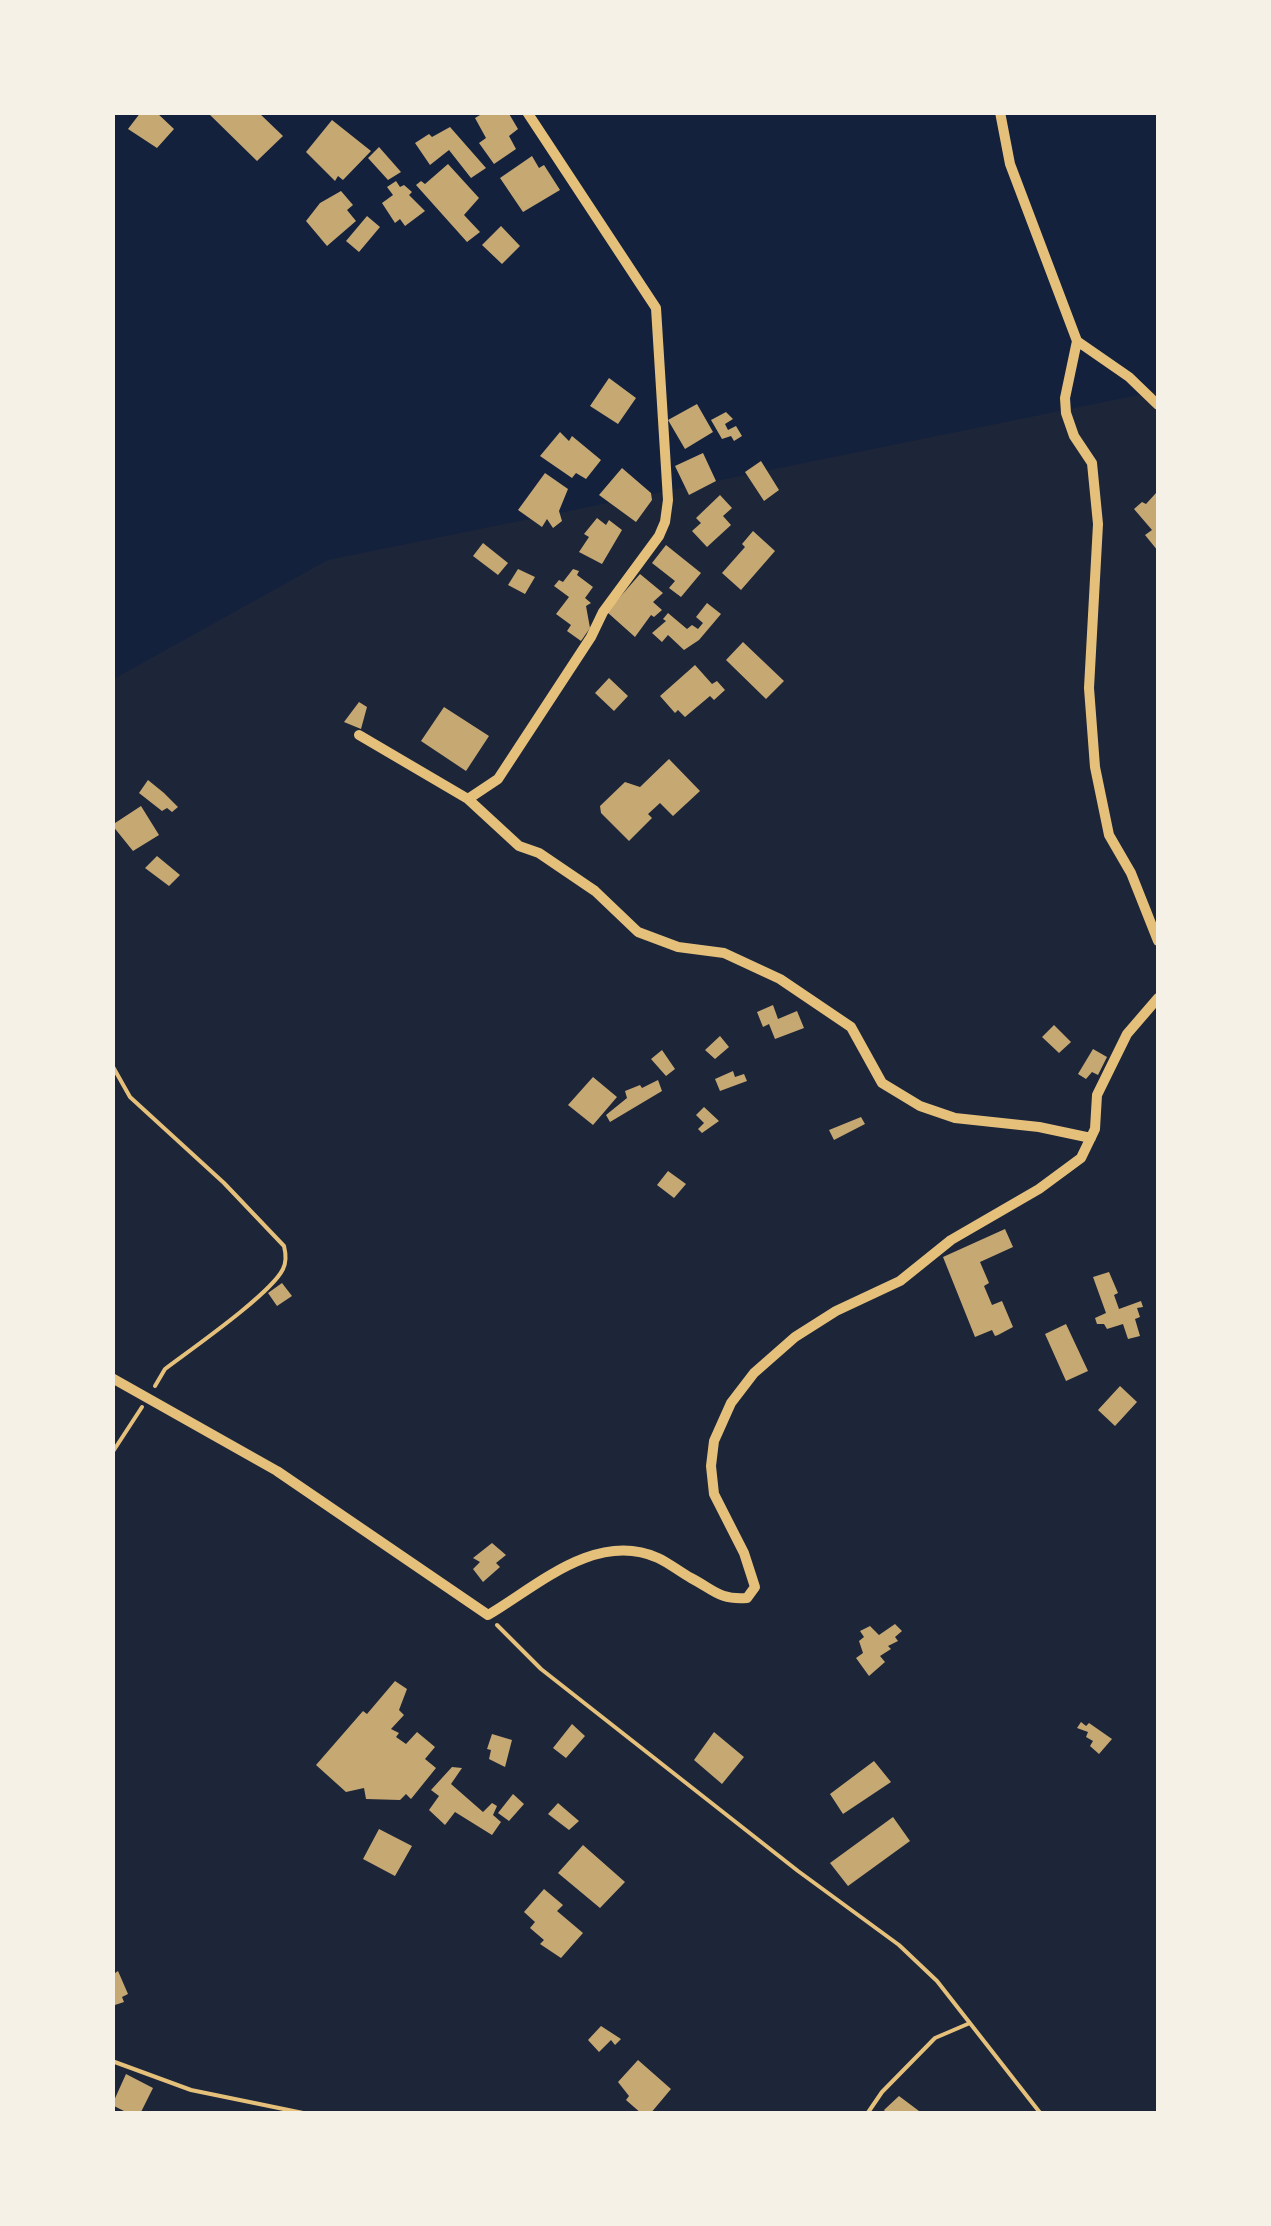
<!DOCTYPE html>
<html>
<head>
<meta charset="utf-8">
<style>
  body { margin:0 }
  #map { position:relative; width:1271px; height:2226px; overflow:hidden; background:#14213d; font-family:Jost,sans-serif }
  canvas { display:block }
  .frame { position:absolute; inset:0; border:115px solid #f6f1e7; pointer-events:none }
</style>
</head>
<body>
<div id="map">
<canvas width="1271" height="2226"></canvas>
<div class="frame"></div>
</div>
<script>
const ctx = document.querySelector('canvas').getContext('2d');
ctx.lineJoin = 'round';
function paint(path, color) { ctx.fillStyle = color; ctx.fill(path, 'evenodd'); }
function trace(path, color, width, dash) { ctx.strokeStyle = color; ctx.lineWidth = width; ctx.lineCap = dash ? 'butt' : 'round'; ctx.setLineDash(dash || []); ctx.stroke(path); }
paint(new Path2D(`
  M1158,391V2113H113L112,680L328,560Z`), '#1d2539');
paint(new Path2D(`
  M141,112H156L174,129L157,148L128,129Z
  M207,112H258L283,136L257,161Z
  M485,112H508L518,129L509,136L516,149L494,164L479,143L486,138L475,118Z
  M332,120L371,151L343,180L338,176L335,181L306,152Z
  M450,127L486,168L471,178L449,150L430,165L415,143L429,134L432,137Z
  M379,147L401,172L388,180L368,158Z
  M532,156L539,168L544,165L560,190L523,212L500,178Z
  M448,164L479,198L464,215L480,232L467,242L416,185L421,181L425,184Z
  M396,181L400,187L404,185L412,192L409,195L425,211L405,226L400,219L395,223L382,203L393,195L387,187Z
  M341,191L353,205L347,210L356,221L327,246L306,221L320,203Z
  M367,216L380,227L359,252L346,241Z
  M501,226L520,246L502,264L482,245Z
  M609,378L636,398L618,424L590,406Z
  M697,404L713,432L685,449L668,420Z
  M726,412L733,419L725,424L728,430L736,426L742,436L734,441L731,436L722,439L711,420Z
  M560,432L569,441L572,436L601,460L586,479L576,473L572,478L540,456Z
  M703,453L716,481L689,495L675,466Z
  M761,461L779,490L764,501L745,472Z
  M622,468L651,493L652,500L636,522L599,495Z
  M545,473L568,489L559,511L562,521L553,528L547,519L542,527L518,510Z
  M1156,493L1158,496V551L1145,535L1152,530L1134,509L1142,502L1146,504Z
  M720,495L732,508L723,516L731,525L707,547L692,531L701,523L696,518Z
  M597,518L606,525L609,520L622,530L602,564L579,552L589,537L584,534Z
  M753,531L775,551L741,590L722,573L745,547L742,544Z
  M483,543L508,563L498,575L473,556Z
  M666,545L701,573L681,597L669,588L675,581L652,563Z
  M518,569L535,577L525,594L508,585Z
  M573,569L579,571L577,575L593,587L585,598L591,603L586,606L590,628L581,641L567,631L571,625L556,614L569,597L554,586L559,580L563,582Z
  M640,574L663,593L653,602L662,610L654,617L651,615L635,637L607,612Z
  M707,603L721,614L699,640L684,650L668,635L662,642L652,633L666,621L663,619L668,613L687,629L692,625L698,629L703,623L696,617Z
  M743,642L784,681L766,699L726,660Z
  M695,665L712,684L717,681L725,690L714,700L710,696L685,717L678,710L675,713L660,696Z
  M609,678L628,696L614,711L595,693Z
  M359,702L367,707L361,729L344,722Z
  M444,707L489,736L466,771L421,741Z
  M669,759L700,791L673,816L660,803L648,814L652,818L629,841L601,813L600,806L625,782L640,787Z
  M148,780L164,793L178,807L172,812L167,808L162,811L139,793Z
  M141,806L159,835L133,851L112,825Z
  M157,856L180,875L169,886L145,868Z
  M773,1005L778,1019L797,1011L804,1028L775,1039L769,1024L763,1027L757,1012Z
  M1054,1025L1071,1042L1059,1053L1042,1037Z
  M720,1036L729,1047L715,1059L705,1050Z
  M1093,1049L1107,1057L1098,1075L1092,1072L1086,1079L1078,1074Z
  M662,1050L675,1069L666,1076L651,1059Z
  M733,1071L735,1077L744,1074L747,1081L720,1091L715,1079Z
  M593,1077L617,1097L593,1125L568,1105Z
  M658,1080L662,1091L610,1122L606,1115L627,1098L625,1091L640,1085L642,1088Z
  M704,1107L719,1121L702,1133L698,1129L704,1123L696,1115Z
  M861,1117L865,1124L834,1140L829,1130Z
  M668,1171L686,1184L674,1198L657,1185Z
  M1005,1229L1013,1247L980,1262L989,1283L984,1286L992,1305L1002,1301L1013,1327L998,1335L995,1336L992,1330L975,1337L943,1257Z
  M1109,1272L1118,1293L1114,1295L1119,1309L1141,1301L1143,1307L1137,1308L1140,1317L1135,1319L1140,1336L1128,1339L1123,1324L1107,1329L1104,1324H1097L1095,1318L1106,1313L1093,1277Z
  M282,1283L292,1296L277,1306L268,1293Z
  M1066,1324L1088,1371L1066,1381L1045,1334Z
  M1120,1386L1137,1402L1115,1426L1098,1410Z
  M492,1543L506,1555L496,1563L500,1567L483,1582L473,1569L480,1562L473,1558Z
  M895,1624L902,1631L895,1637L898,1641L888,1646L891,1649L880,1656L885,1662L869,1676L856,1658L863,1653L859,1641L864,1637L860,1631L870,1626L879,1635Z
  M395,1681L407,1689L399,1710L404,1715L391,1729L399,1733L396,1737L406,1744L417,1732L435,1747L425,1759L436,1768L411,1799L406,1794L400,1800L366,1799L364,1788L346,1792L316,1765L363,1711L367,1714Z
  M1081,1722L1086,1726L1089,1723L1112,1739L1099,1754L1090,1746L1093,1741L1086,1737L1088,1732L1077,1728Z
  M572,1724L585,1736L566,1758L553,1748Z
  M714,1732L744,1757L722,1784L694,1760Z
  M492,1734L512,1740L505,1767L489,1759L491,1750L487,1749Z
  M874,1761L891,1782L843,1814L830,1794Z
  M452,1767L462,1768L451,1784L483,1812L492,1803L497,1806L493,1815L501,1822L492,1835L455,1812L445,1825L429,1810L439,1796L431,1790Z
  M513,1794L524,1804L509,1821L498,1813Z
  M558,1803L579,1821L569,1830L548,1814Z
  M893,1817L910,1841L848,1886L830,1863Z
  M379,1829L412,1846L395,1876L363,1859Z
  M583,1845L625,1882L600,1908L558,1873Z
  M544,1889L563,1905L557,1911L583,1933L561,1958L540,1944L544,1940L530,1928L535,1922L524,1912Z
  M118,1971L128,1994L122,1997L124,2002L112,2006V1975Z
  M601,2026L621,2039L615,2045L611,2040L599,2052L588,2040Z
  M638,2060L671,2089L650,2114H642L626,2100L629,2096L618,2082Z
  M126,2074L153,2088L140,2114H130L112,2105Z
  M899,2096L923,2114H887L884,2110Z`), '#c6a872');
trace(new Path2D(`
  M112,1065L130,1097L224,1183L284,1246C286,1254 287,1261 283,1269C271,1294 190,1350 165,1369L155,1386
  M112,1453L142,1407
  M497,1625L541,1669L798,1871L899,1945L937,1981L1041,2114
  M112,2061L191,2090L308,2114
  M867,2114L882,2092L935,2038L970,2023`), '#e5c07b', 4);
trace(new Path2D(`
  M1000,112L1010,164L1077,341
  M1077,341L1065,398L1066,413L1074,436L1092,463L1098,524L1089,688L1095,767L1109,835L1131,873L1158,941
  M1077,341L1129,377L1158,405
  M359,735L468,799L519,846L539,853L595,891L638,932L678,947L724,953L780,979L851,1027L882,1083L920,1106L955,1118L1039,1127L1091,1138
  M468,799L498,779L591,637L603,612L659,536L665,522L668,500L656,308L527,112
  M112,1378L277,1471L488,1615C536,1587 596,1530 658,1558C669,1563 680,1572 691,1578C714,1590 719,1600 747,1598L755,1587L744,1553L714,1494L711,1466L714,1441L731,1403L754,1373L795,1337L836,1311L900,1281L951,1240L1039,1189L1081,1158L1095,1129L1097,1095L1127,1034L1158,998`), '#e5c07b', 10);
</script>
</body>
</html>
